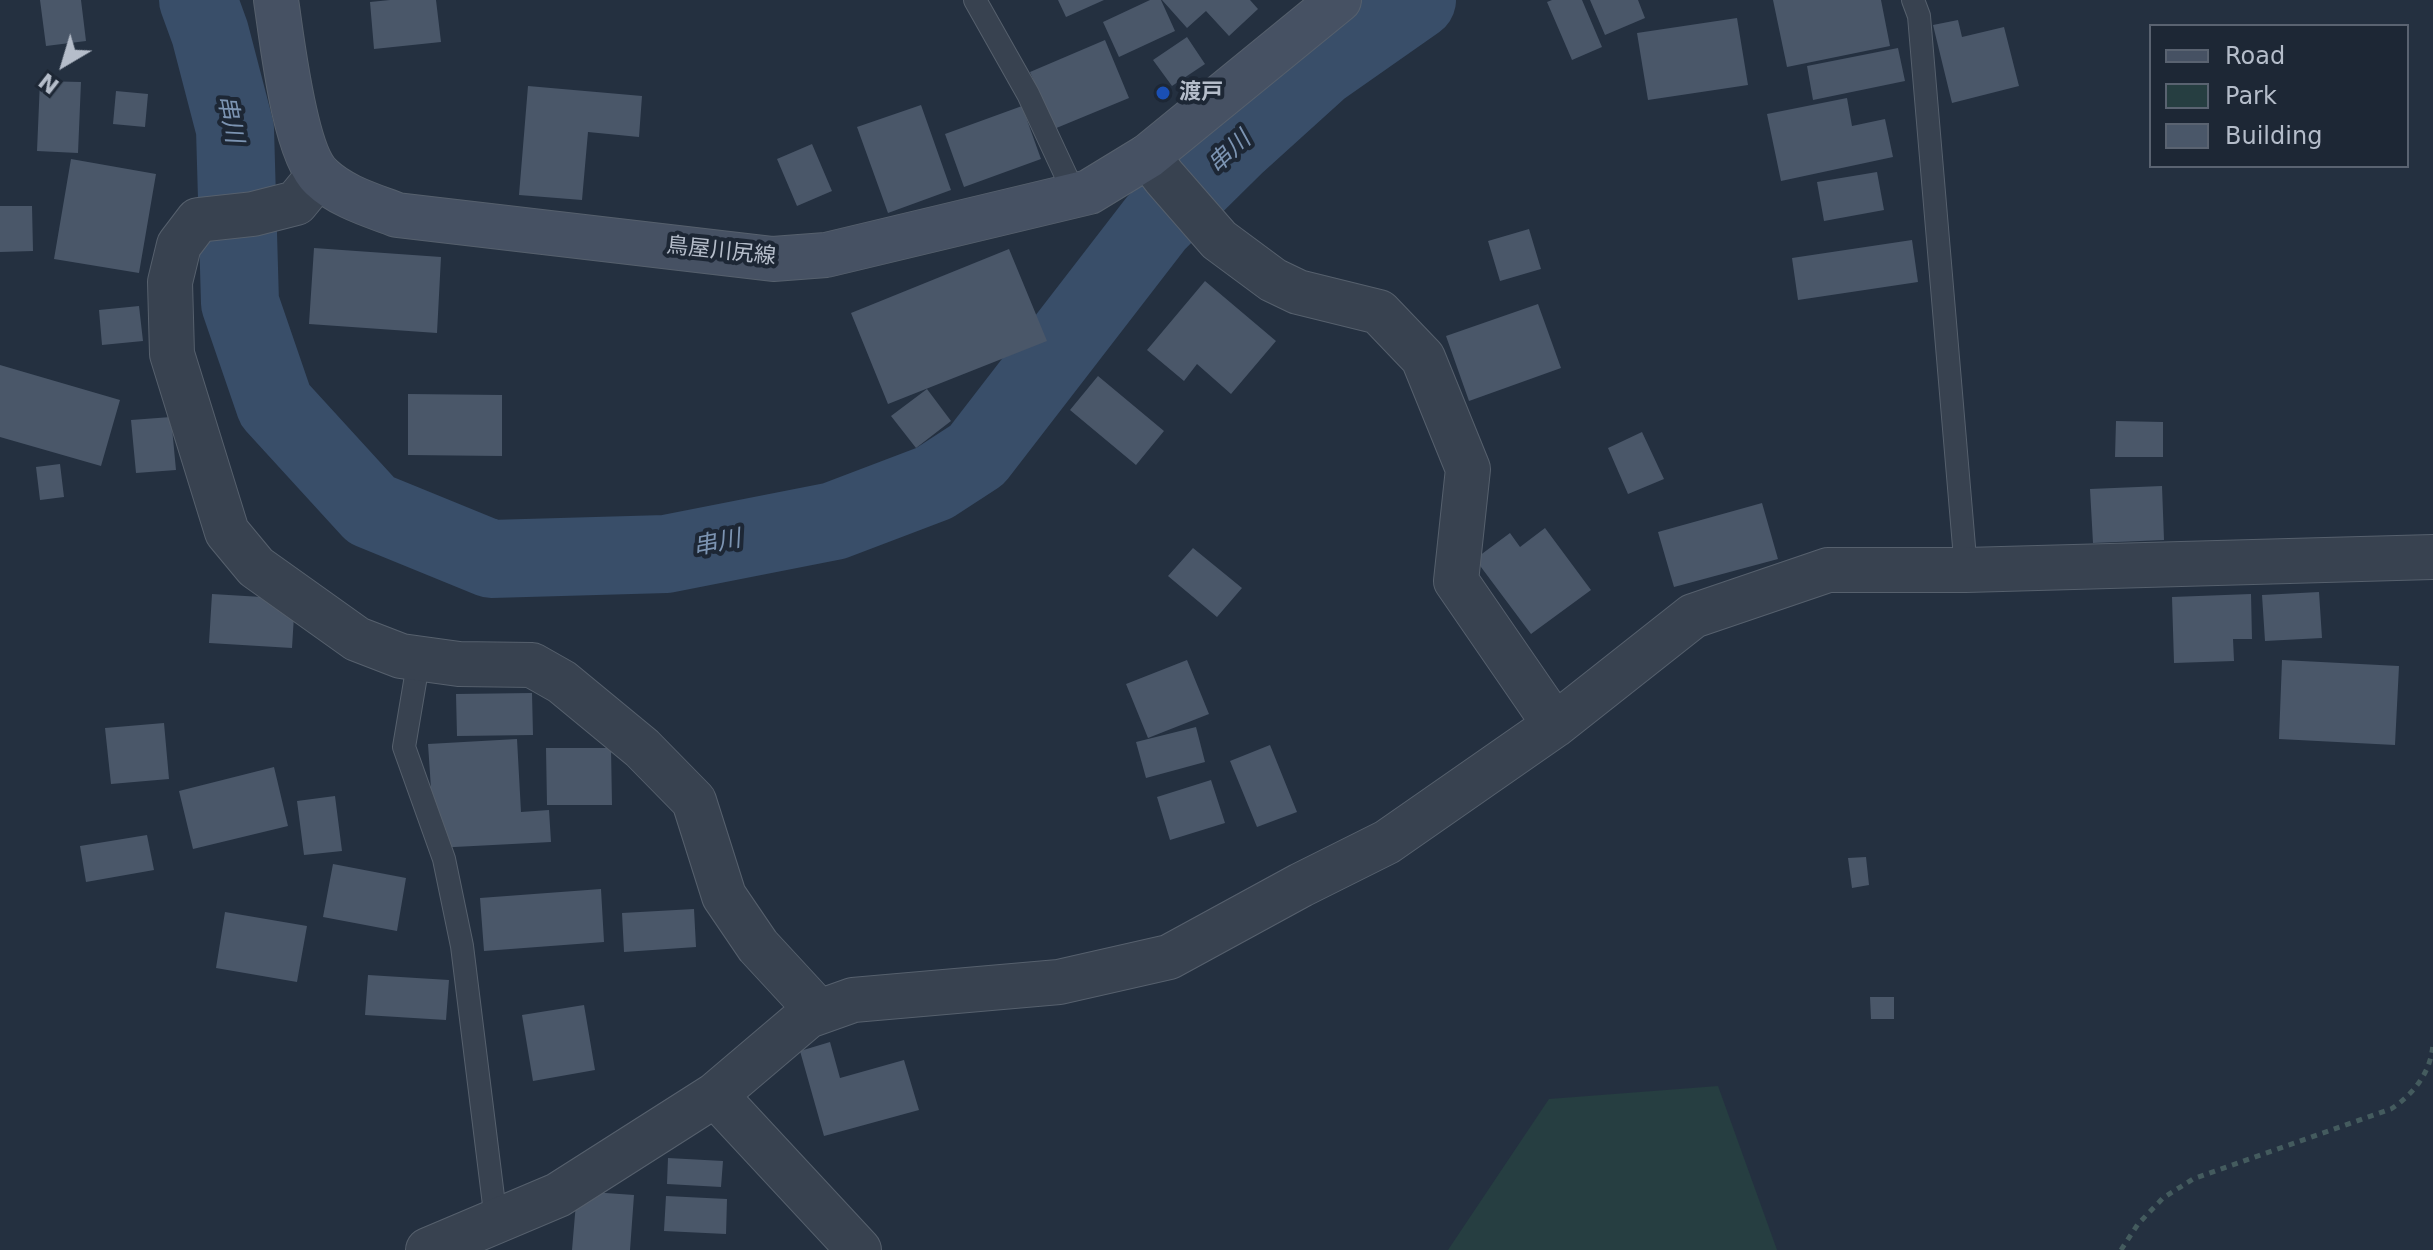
<!DOCTYPE html>
<html>
<head>
<meta charset="utf-8">
<style>
  body { margin:0 }
  #map { position:relative; width:2433px; height:1250px; overflow:hidden; background:#243040; font-family:"DejaVu Sans",sans-serif }
  canvas { display:block }
  .legend { position:absolute; left:2149px; top:24px; width:260px; height:144px; box-sizing:border-box; background:#1d2735; border:2px solid #5a6371; margin:0; padding:10px 14px; list-style:none; font-size:24px; color:#b5bdca }
  .legend li { display:flex; align-items:center; gap:16px; height:40px }
  .legend b { width:40px; border:2px solid #5a6371 }
  .north { position:absolute; left:24px; top:24px; width:80px; height:80px; -webkit-text-stroke:6px #1d2735; paint-order:stroke; rotate:218deg; font-size:22px; font-weight:700; line-height:32px; text-align:center; color:#b5bdca }
  .north::after { content:''; display:block; margin:auto; width:28px; height:36px; background:#b5bdca; clip-path:polygon(50% 0,100% 100%,50% 72%,0 100%) }
</style>
</head>
<body>
<div id="map">
<canvas width="2433" height="1250"></canvas>
<ul class="legend">
<li><b style="height:10px;background:#465163"></b>Road</li>
<li><b style="height:22px;background:#263e41"></b>Park</li>
<li><b style="height:22px;background:#4a5769"></b>Building</li>
</ul>
<div class="north">N</div>
</div>
<script>
const ctx = document.querySelector('canvas').getContext('2d');
ctx.lineJoin = 'round';
function paint(path, color) { ctx.fillStyle = color; ctx.fill(path, 'evenodd'); }
function trace(path, color, width, dash) { ctx.strokeStyle = color; ctx.lineWidth = width; ctx.lineCap = dash ? 'butt' : 'round'; ctx.setLineDash(dash || []); ctx.stroke(path); }
function write(font, color, halo, rows, align = 'center') {
  ctx.font = font + ' "DejaVu Sans","Noto Sans JP",sans-serif'; ctx.lineWidth = 8; ctx.setLineDash([]); ctx.textBaseline = 'middle'; ctx.strokeStyle = halo; ctx.fillStyle = color; for (const [text, x, y, turn = 0] of rows) {
    ctx.save(); ctx.translate(x, y); ctx.rotate((+turn || 0) * Math.PI / 180); ctx.textAlign = isNaN(turn) ? turn : align; if (halo) ctx.strokeText(text, 0, 0); ctx.fillText(text, 0, 0); ctx.restore();
  }
}
paint(new Path2D(`
  M1718,1086L1777,1250H1448L1549,1099Z`), '#263e41');
trace(new Path2D(`
  M198,0L210,33L235,129L240,303L275,405L371,510L491,559L666,554L834,521L934,483L977,455L1156,223L1236,144L1320,68L1417,0`), '#394e69', 78);
paint(new Path2D(`
  M40,0H81L86,41L46,46Z
  M390,0H436L441,42L374,49L370,2Z
  M1058,0H1104L1066,17Z
  M1150,0H1161L1175,31L1119,57L1103,22Z
  M1162,0H1250L1258,9L1229,36L1206,11L1187,28Z
  M1552,0H1582L1602,47L1572,60L1547,2Z
  M1590,0H1638L1645,18L1605,35Z
  M1773,0H1881L1890,46L1787,67Z
  M1737,18L1748,85L1648,100L1637,33Z
  M1958,20L1962,37L2004,27L2019,86L1952,103L1933,25Z
  M1187,37L1205,64L1172,86L1153,60Z
  M1105,40L1129,98L1054,129L1030,72Z
  M1898,48L1905,81L1813,100L1807,66Z
  M40,81L81,82L78,153L37,151Z
  M528,86L642,96L639,137L588,132L582,200L519,195Z
  M116,91L148,94L145,127L113,124Z
  M1847,98L1852,126L1885,119L1893,157L1781,181L1767,114Z
  M921,105L951,190L888,213L857,127Z
  M1022,106L1041,159L964,187L945,134Z
  M812,144L832,191L797,206L777,159Z
  M71,159L156,174L139,273L54,259Z
  M1877,172L1884,210L1824,221L1817,182Z
  M0,206H32L33,251L0,252Z
  M1529,229L1541,269L1500,281L1488,241Z
  M1912,240L1918,282L1798,300L1792,258Z
  M314,248L441,257L437,333L309,324Z
  M1009,249L1047,341L888,404L851,313Z
  M1205,281L1276,341L1231,394L1197,364L1184,381L1147,350Z
  M1538,304L1561,368L1469,401L1446,336Z
  M139,306L143,341L102,345L99,310Z
  M0,365L120,400L101,466L0,437Z
  M1098,376L1164,431L1136,465L1070,410Z
  M927,389L951,421L916,448L891,416Z
  M408,394L502,395V456L408,455Z
  M171,417L176,470L136,473L131,420Z
  M2116,421L2163,422V457H2115Z
  M1642,432L1664,479L1628,494L1608,448Z
  M60,464L64,497L40,500L36,467Z
  M2162,486L2164,540L2093,543L2090,489Z
  M1762,503L1778,559L1674,587L1658,532Z
  M1545,528L1591,590L1531,634L1475,559L1510,533L1520,547Z
  M1193,548L1242,588L1217,617L1168,576Z
  M2319,592L2322,638L2265,641L2262,595Z
  M212,594L295,599L292,648L209,643Z
  M2251,594L2252,639H2233L2234,661L2174,663L2172,597Z
  M1187,660L1209,714L1148,738L1126,684Z
  M2282,660L2399,666L2395,745L2279,739Z
  M532,693L533,735L457,736L456,694Z
  M164,723L169,779L111,784L105,728Z
  M1196,727L1205,762L1146,778L1136,742Z
  M517,739L521,812L549,810L551,842L435,848L428,744Z
  M1270,745L1297,812L1257,827L1230,761Z
  M546,748H611L612,805H547Z
  M274,767L288,826L193,849L179,791Z
  M1211,780L1225,823L1170,840L1157,797Z
  M335,796L342,851L304,855L297,801Z
  M147,835L154,870L86,882L80,846Z
  M1866,857L1869,885L1852,888L1848,858Z
  M333,864L406,878L397,931L323,917Z
  M601,889L604,942L484,951L480,898Z
  M694,909L696,947L624,952L622,913Z
  M225,912L307,926L297,982L216,968Z
  M368,975L449,980L446,1020L365,1015Z
  M1870,997H1894V1019H1871Z
  M584,1005L595,1070L533,1081L522,1015Z
  M830,1042L840,1078L904,1060L919,1110L824,1136L800,1051Z
  M668,1158L723,1161L721,1187L667,1184Z
  M577,1191L634,1195L630,1250H572Z
  M666,1196L727,1199L726,1234L664,1231Z`), '#4a5769');
const service = new Path2D(`
  M975,0L1028,94L1075,195
  M1913,0L1919,16L1966,570
  M419,658L404,747L444,859L462,946L496,1221`);
const minor = new Path2D(`
  M1148,156L1164,177L1219,240L1273,280L1298,292L1379,312L1423,358L1468,469L1456,581L1555,725
  M319,175L296,203L253,214L198,220L179,245L170,282L172,354L227,532L256,567L357,639L401,656L459,664L532,665L562,682L642,748L694,801L724,896L758,946L819,1012
  M715,1095L859,1250
  M428,1250L558,1195L715,1095L808,1016L853,1000L1059,982L1169,957L1301,885L1387,842L1555,725L1693,616L1828,570H1966L2433,557`);
const secondary = new Path2D(`
  M276,0C282,39 294,152 321,177C342,197 371,205 397,215L773,259L826,255L1089,192L1148,156L1339,0`);
trace(service, '#56606d', 24);
trace(minor, '#56606d', 46);
trace(secondary, '#56606d', 46);
trace(new Path2D(`
  M2121,1250L2138,1224L2163,1198L2193,1179L2391,1109C2414,1094 2432,1071 2433,1042`), '#445b5e', 5, [6, 6]);
trace(service, '#384250', 22);
trace(minor, '#384250', 44);
trace(secondary, '#465163', 44);
for (const [x, y, r, color] of [
  [1163,93,8,"#1a4fb4"]
]) { const dot = new Path2D(); dot.arc(x, y, r, 0, 2 * Math.PI); ctx.fillStyle = color; ctx.fill(dot); trace(dot, '#1d2735', 3); }
write('bold 22px', '#b5bdca', '#1d2735', [
  ["渡戸",1179,93]
], 'left');
write('22px', '#b5bdca', '#1d2735', [
  ["鳥屋川尻線",721,252,6]
]);
write('italic 24px', '#7c94b2', '#1d2735', [
  ["串川",229,119,79],
  ["串川",1230,153,-43],
  ["串川",717,544,-11]
]);
</script>
</body>
</html>
